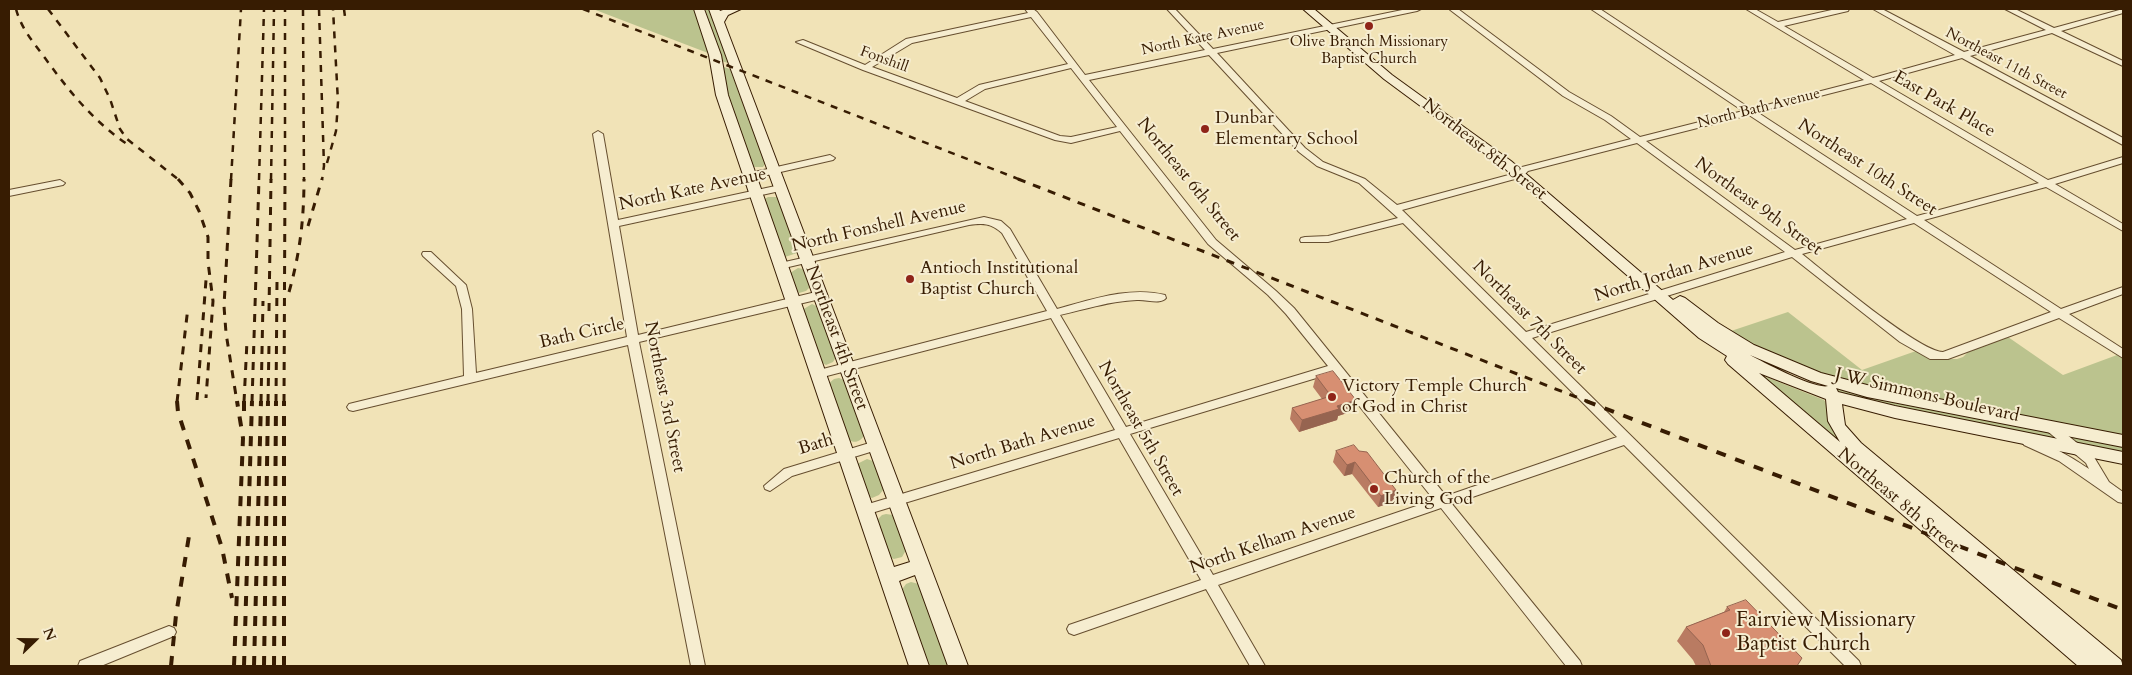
<!DOCTYPE html>
<html>
<head>
<meta charset="utf-8">
<style>
  body { margin:0 }
  #map { position:relative; width:2132px; height:675px; overflow:hidden; background:#f1e3b7; font-family:Cardo,serif }
  canvas { display:block }
  .frame { position:absolute; inset:0; border:10px solid #371c02; pointer-events:none }
  .north { position:absolute; left:10px; top:615px; width:50px; height:50px; -webkit-text-stroke:4px #f6edd0; paint-order:stroke; rotate:68deg; font-size:14px; font-weight:700; line-height:20px; text-align:center; color:#371c02 }
  .north::after { content:''; display:block; margin:auto; width:18px; height:22px; background:#371c02; clip-path:polygon(50% 0,100% 100%,50% 72%,0 100%) }
</style>
</head>
<body>
<div id="map">
<canvas width="2132" height="675"></canvas>
<div class="frame"></div>
<div class="north">N</div>
</div>
<script>
const ctx = document.querySelector('canvas').getContext('2d');
ctx.lineJoin = 'round';
function paint(path, color) { ctx.fillStyle = color; ctx.fill(path, 'evenodd'); }
function trace(path, color, width, dash) { ctx.strokeStyle = color; ctx.lineWidth = width; ctx.lineCap = dash ? 'butt' : 'round'; ctx.setLineDash(dash || []); ctx.stroke(path); }
function write(font, color, halo, rows, align = 'center') {
  ctx.font = font + ' Cardo,serif'; ctx.lineWidth = 4; ctx.setLineDash([]); ctx.textBaseline = 'middle'; ctx.strokeStyle = halo; ctx.fillStyle = color; for (const [text, x, y, turn = 0] of rows) {
    ctx.save(); ctx.translate(x, y); ctx.rotate((+turn || 0) * Math.PI / 180); ctx.textAlign = isNaN(turn) ? turn : align; if (halo) ctx.strokeText(text, 0, 0); ctx.fillText(text, 0, 0); ctx.restore();
  }
}
paint(new Path2D(`
  M593,9H694L708,53Z
  M705,9H710L728,63L721,61Z
  M721,66L730,69L765,164L763,167H753L728,98Z
  M768,197H777L797,253L785,257L783,255L763,200Z
  M798,268L803,269L810,287L806,291L799,293L796,291L790,273Z
  M812,304L816,306L836,357L833,362L826,365L821,362L802,310Z
  M1788,312L1862,370L1916,351L1938,359H1957L1963,357L1970,350L2008,337L2063,375L2117,355L2123,359V436L1868,387L1831,378L1784,361L1728,332Z
  M1761,375L1824,400C1828,405 1826,407 1827,412C1828,423 1833,432 1840,440L1836,442Z
  M839,378L844,380L865,435C860,441 856,444 849,440L828,384L834,379Z
  M1836,389L1875,399L2051,433L2062,441L1837,394Z
  M2071,437L2123,447V454L2080,446L2071,440Z
  M867,459L873,461L884,489L879,495L872,498L867,495L857,464Z
  M886,514L893,515L906,550L902,557L894,559L889,557L876,521L882,515Z
  M911,582L919,584L948,666H927L901,591L906,584Z`), '#bbc38e');
const street = new Path2D(`
  M1025,9H1033L1037,12L1085,75L1205,50L1167,9H1175L1213,49L1407,9H1421L1417,11L1217,53L1305,148L1323,162L1365,179L1397,205L1516,173L1522,167L1631,139L1605,120L1563,96L1449,9H1458L1569,92L1611,116L1640,137L1743,111L1591,9H1600L1751,109L1864,80L1746,9H1755L1778,22L1836,9H1849L1848,11L1784,26L1873,78L1955,55L1873,9H1882L1964,52L2046,30L2005,9H2015L2054,28L2123,9V13L2061,31L2123,61V66L2052,33L1970,56L2123,138V145L1962,58L1879,81L2048,180L2123,157V163L2055,184L2123,224V231L2046,187L1924,220L2061,309L2123,287V294L2069,314L2123,349V358L2059,318L1948,359H1930L1900,342L1792,257L1532,338L1859,661L1861,666H1845L1624,445L1452,504L1580,661L1582,666H1566L1441,508L1218,585L1265,666H1250L1206,589L1074,635L1069,633L1067,629L1069,625L1201,580L1119,438L865,515L860,514L858,510L860,506L865,505L1115,430L1051,318L819,378L813,374L819,370L1047,311L1002,233C991,223 983,223 969,225L780,269L775,266L776,264L984,217L1001,221L1010,229L1057,309C1091,300 1129,286 1165,295L1166,298C1160,305 1146,299 1137,300C1110,301 1086,309 1060,315L1126,427L1328,366L1286,314L1268,295L1208,244L1120,131L1071,143L1055,140L863,70L796,42L803,40L865,65L906,39L1028,13ZM1031,17L1068,64L979,85L957,98L872,67L912,43ZM1209,55L1299,152L1317,166L1359,183L1398,218L1328,236L1305,237L1301,238L1300,240L1301,242H1328L1403,223L1617,437L1446,496L1294,308L1276,291L1216,240L1089,80ZM1071,68L1117,127L1071,137L1060,136L965,101L985,89ZM1871,83L2039,183L1917,216L1757,112ZM1749,115L1907,219L1795,250L1646,141ZM1637,143L1785,252L1526,332L1402,210L1522,177L1528,171ZM1914,223L2051,312L1943,352C1919,352 1826,273 1802,254ZM1333,373L1434,500L1213,575L1130,434Z
  M598,131L603,134L618,220L780,185L785,188L780,191L619,226L638,335L820,291L825,295L820,299L639,342L705,666H691L628,345L353,411L349,410L347,407L349,404L353,403L464,376L462,309L456,286L423,256L422,254L423,252H431L466,285L472,309L476,373L627,337L593,134Z
  M830,155L835,158L833,160L750,179L745,176L750,173Z
  M60,180L65,183L63,185L9,196V190Z
  M2050,423L2054,424L2094,457L2109,482L2123,492V503L2118,502L2059,461L2024,445L2022,442L2024,439C2036,435 2077,461 2089,469L2086,463L2046,430L2044,427L2046,424Z
  M876,441L880,443L882,446L880,449L792,476L770,491L765,489L764,486L784,469Z
  M169,626L174,628L176,632L174,636L101,666H78L80,661Z`);
const secondary = new Path2D(`
  M694,9H704L721,55L728,95L894,567L910,562L709,9H719L720,11L726,9H741L728,15L724,22L968,666H948L915,575L899,581L929,666H909L716,95L709,55Z
  M1303,9H1314L1392,75L1511,161L1673,300L1680,296L1685,298L1718,323L1754,345L1821,373L1867,385L2123,435V447L1867,397L1836,388L1838,392L1895,406L2123,452V464L1895,418L1842,404L1845,425L1861,443L2121,660L2123,666H2078L1728,364L1725,360L1727,356L1699,338L1503,167L1384,79ZM1750,355L1811,381L1828,386C1816,390 1763,362 1750,355ZM1759,373L1826,399L1828,421L1840,442Z`);
trace(street, '#664e2f', 2);
trace(secondary, '#371c02', 2);
paint(street, '#f6edd0');
paint(secondary, '#f6edd0');
trace(new Path2D(`
  M16,9C21,28 33,42 45,58C69,91 93,121 127,144
  M48,9L100,78L110,99L120,129L127,139L179,180
  M303,9L304,180
  M319,9L324,166L322,180
  M344,9L345,17
  M583,9L1021,180
  M327,163L336,131L338,102L333,9
  M231,180L241,9
  M259,180L264,9
  M271,180L274,9
  M285,180V9`), '#371c02', 2.5, [7, 7]);
trace(new Path2D(`
  M178,179L190,193L199,211L208,237V262L213,301L206,398
  M231,179L224,306L226,333L237,402
  M1018,179L1589,402
  M308,226L322,179
  M289,292C300,253 304,219 304,179
  M269,311L271,179
  M197,400L206,280
  M177,402L188,307
  M244,402L247,341
  M252,402L259,179
  M261,402L263,301
  M268,402L269,344
  M276,402L277,281
  M284,402L285,179`), '#371c02', 3, [8, 8]);
trace(new Path2D(`
  M177,401L178,412L222,548L232,598
  M1586,401L2123,610
  M244,411V401
  M171,666L176,615L189,536
  M234,666L243,438L237,401
  M244,666L252,401
  M254,666L261,401
  M264,666L268,401
  M274,666L276,401
  M284,666V401`), '#371c02', 4, [10, 10]);
paint(new Path2D(`
  M1316,376L1356,400L1353,411L1338,416L1337,420L1299,432L1290,419L1292,408L1322,399L1313,387Z
  M1336,451H1359L1396,490L1393,502L1378,507L1352,474L1344,476L1333,462Z
  M1727,607L1797,666H1696L1693,660L1677,641L1686,627L1724,612Z`), '#b97b62');
paint(new Path2D(`
  M1356,400L1353,411L1338,416L1337,420L1299,432L1302,420L1337,406Z
  M1355,462L1352,474L1344,476L1347,465Z
  M1396,490L1393,502L1378,507L1381,496Z`), '#966450');
const building = new Path2D(`
  M1333,371L1356,400L1337,406L1339,409L1302,420L1292,408L1331,396L1316,376Z
  M1354,445L1359,451L1367,452L1396,490L1381,496L1355,462L1347,465L1336,451Z
  M1746,600L1802,658L1797,666H1711L1703,645L1686,627L1730,610L1727,607Z`);
paint(building, '#d78f72');
trace(building, '#966450', 1);
for (const [x, y, r, color] of [
  [1369,26,5,"#8f2418"],
  [1205,129,5,"#8f2418"],
  [910,279,5,"#8f2418"],
  [1332,397,5,"#8f2418"],
  [1374,489,5,"#8f2418"],
  [1726,633,5,"#8f2418"]
]) { const dot = new Path2D(); dot.arc(x, y, r, 0, 2 * Math.PI); ctx.fillStyle = color; ctx.fill(dot); trace(dot, '#f6edd0', 2); }
write('15px', '#371c02', '#f6edd0', [
  ["North Kate Avenue",1203,38,-12],
  ["Fonshill",884,60,20],
  ["Northeast 11th Street",2006,64,28],
  ["North Bath Avenue",1759,109,-14]
]);
write('15px', '#371c02', '#f6edd0', [
  ["Olive Branch Missionary",1369,43],
  ["Baptist Church",1369,60]
]);
write('18px', '#371c02', '#f6edd0', [
  ["East Park Place",1944,105,30],
  ["Northeast 8th Street",1484,150,38],
  ["Northeast 10th Street",1867,168,33],
  ["Northeast 6th Street",1188,180,51],
  ["North Kate Avenue",693,190,-12],
  ["Northeast 9th Street",1758,207,36],
  ["North Fonshell Avenue",879,227,-13],
  ["North Jordan Avenue",1674,273,-17],
  ["Northeast 7th Street",1529,318,45],
  ["Bath Circle",582,334,-13],
  ["Northeast 4th Street",836,338,70],
  ["J W Simmons Boulevard",1927,396,13],
  ["Northeast 3rd Street",664,397,79],
  ["Northeast 5th Street",1140,429,60],
  ["North Bath Avenue",1023,443,-17],
  ["Bath",816,445,-17],
  ["Northeast 8th Street",1898,501,40],
  ["North Kelham Avenue",1273,541,-19]
]);
write('18px', '#371c02', '#f6edd0', [
  ["Dunbar",1215,119],
  ["Elementary School",1215,140],
  ["Antioch Institutional",920,269],
  ["Baptist Church",920,290],
  ["Victory Temple Church",1342,387],
  ["of God in Christ",1342,408],
  ["Church of the",1384,479],
  ["Living God",1384,500]
], 'left');
write('21px', '#371c02', '#f6edd0', [
  ["Fairview Missionary",1736,621],
  ["Baptist Church",1736,645]
], 'left');
</script>
</body>
</html>
